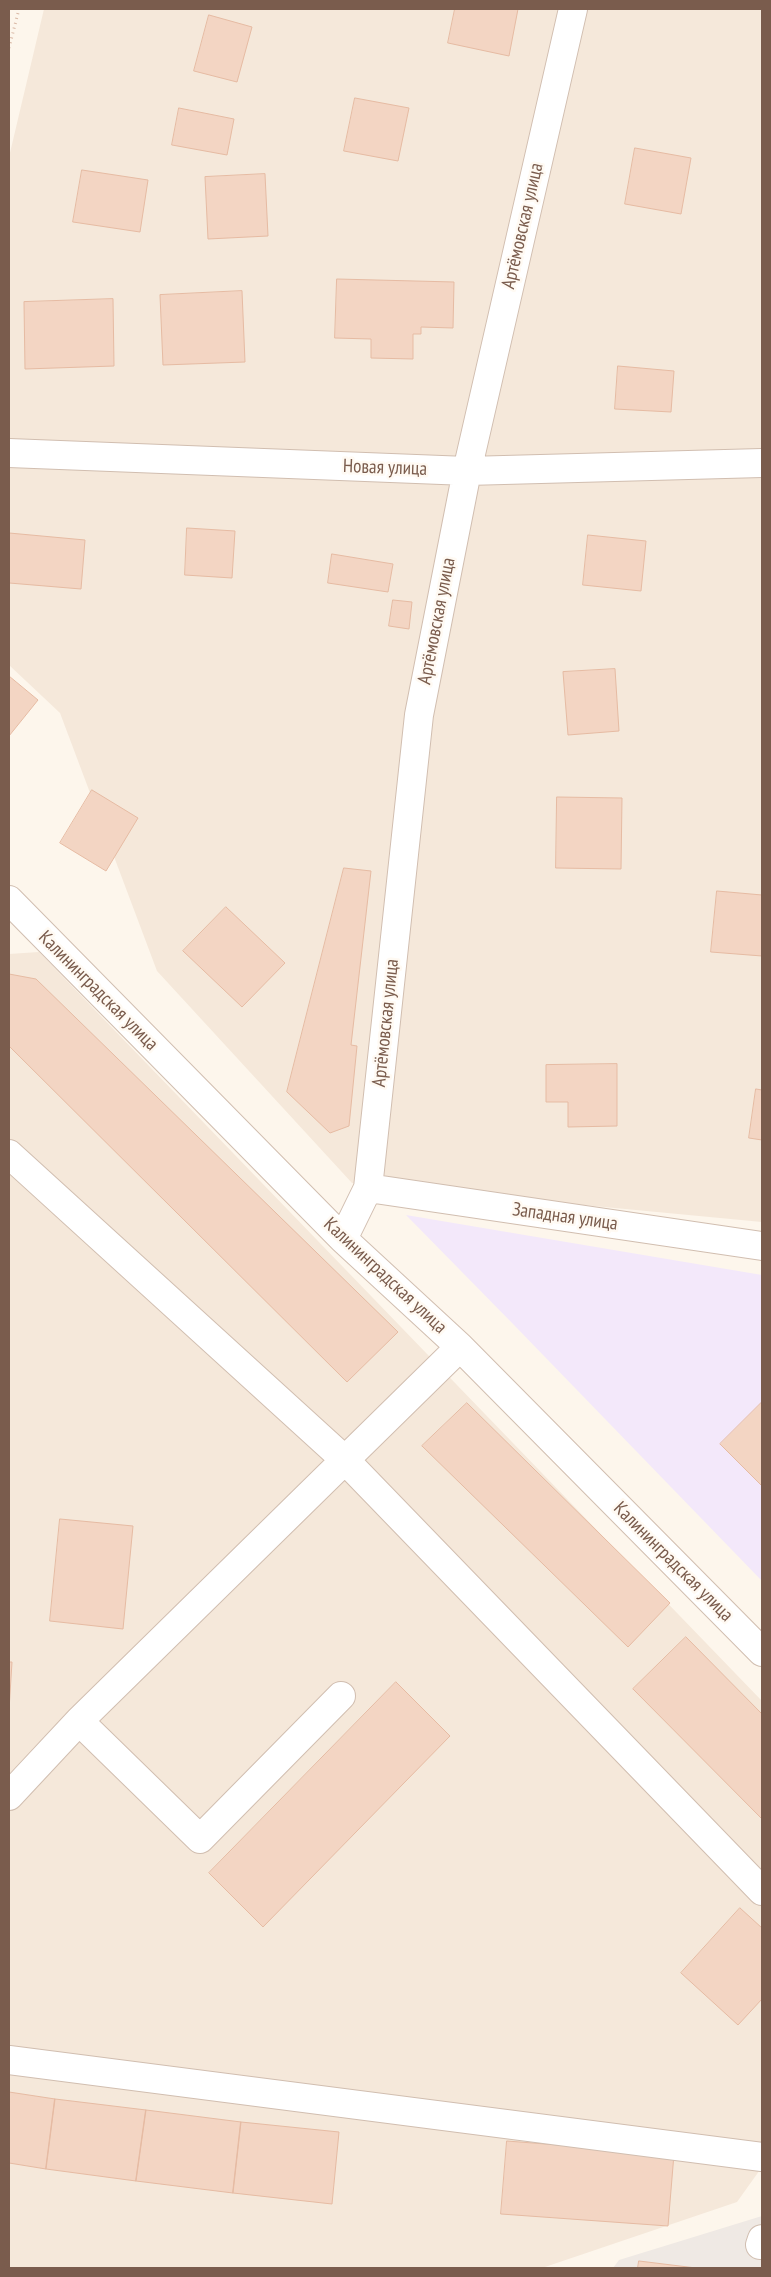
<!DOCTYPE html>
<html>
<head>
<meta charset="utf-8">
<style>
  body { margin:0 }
  #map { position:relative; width:771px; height:2277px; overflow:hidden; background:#fdf6ec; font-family:"PT Sans Narrow",sans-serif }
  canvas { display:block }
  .frame { position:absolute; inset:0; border:10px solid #7a5c4d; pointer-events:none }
</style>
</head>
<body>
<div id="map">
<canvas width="771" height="2277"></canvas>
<div class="frame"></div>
</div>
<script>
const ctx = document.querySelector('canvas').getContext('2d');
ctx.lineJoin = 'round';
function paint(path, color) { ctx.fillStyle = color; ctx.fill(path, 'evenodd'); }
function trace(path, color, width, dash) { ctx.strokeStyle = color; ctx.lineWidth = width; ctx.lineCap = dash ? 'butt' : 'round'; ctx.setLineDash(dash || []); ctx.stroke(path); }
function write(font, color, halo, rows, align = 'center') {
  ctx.font = font + ' "PT Sans Narrow",sans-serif'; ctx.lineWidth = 5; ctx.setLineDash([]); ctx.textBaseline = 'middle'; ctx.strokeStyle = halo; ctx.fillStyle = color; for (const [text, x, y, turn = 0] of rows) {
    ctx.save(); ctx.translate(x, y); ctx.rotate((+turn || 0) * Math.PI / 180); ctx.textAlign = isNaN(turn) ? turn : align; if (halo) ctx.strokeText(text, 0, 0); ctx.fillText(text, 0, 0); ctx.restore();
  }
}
paint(new Path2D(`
  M44,9H762V1222L352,1183L157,971L60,713L9,665V157Z
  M39,952L762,1701V2167L737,2202L542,2268H9V954Z`), '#f5e8da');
paint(new Path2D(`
  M762,2216V2268H613L619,2260Z`), '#efe9e4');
paint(new Path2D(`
  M406,1215L762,1275V1581L514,1325Z`), '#f3e8fa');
const building = new Path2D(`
  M455,9H518L509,56L448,43Z
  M209,15L252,27L237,82L194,71Z
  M355,98L409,108L398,161L344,151Z
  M179,108L234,119L227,155L172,145Z
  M635,148L691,158L681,214L625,204Z
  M82,170L148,180L140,232L73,222Z
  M265,174L268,236L208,239L205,177Z
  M337,279L454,282L453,328L421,327V334H413V359L371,358V339L335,338Z
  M242,291L245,362L163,365L160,295Z
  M113,299L114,366L25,369L24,302Z
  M618,366L674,371L671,412L615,409Z
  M187,528L235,531L232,578L185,575Z
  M9,533L85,540L81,589L9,583Z
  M588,535L646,541L641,591L583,585Z
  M332,554L393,564L388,592L328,583Z
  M393,600L412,602L409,629L389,626Z
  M615,669L619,731L568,735L563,672Z
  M9,676L38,700L9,736Z
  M92,790L138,818L106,871L60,843Z
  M557,797L622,798L621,869L556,868Z
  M344,868L371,871L351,1045L357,1046L349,1126L330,1133L287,1092Z
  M717,891L762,895V956L711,952Z
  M226,907L285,963L242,1007L183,951Z
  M9,974L36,979L398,1332L347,1382L9,1046Z
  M617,1064V1126L568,1127V1102H546V1065Z
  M756,1089L762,1090V1140L749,1138Z
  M762,1402V1486L720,1444Z
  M467,1403L670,1603L628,1647L422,1446Z
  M60,1519L133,1526L123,1629L50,1621Z
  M686,1637L762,1714V1819L633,1689Z
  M9,1662H12L9,1710Z
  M396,1682L450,1736L263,1927L209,1873Z
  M740,1908L762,1928V1999L738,2025L681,1973Z
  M9,2092L55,2099L46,2169L9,2163Z
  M55,2099L146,2110L136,2181L46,2169Z
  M146,2110L241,2122L233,2193L136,2181Z
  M241,2122L339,2132L332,2204L233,2193Z
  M507,2141L674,2154L668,2226L501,2214Z
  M639,2261L696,2268H638Z`);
paint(building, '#f3d5c3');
trace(building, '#e6bba3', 1);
const minor = new Path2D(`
  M9,453L467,471L762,463
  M9,900L343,1239L460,1347L762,1652
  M9,1154L345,1460L762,1891
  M368,1188L762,1246
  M343,1239L368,1188L419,715L467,471L573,9
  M79,1721L200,1839L341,1696
  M9,1796L79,1721L460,1347
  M9,2060L762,2157
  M762,2239L760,2245H762`);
trace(minor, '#d1beb0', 30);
trace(new Path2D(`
  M9,48L19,9`), '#d9b8a5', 3, [1, 4]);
trace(minor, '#fff', 28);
write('19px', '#7a5c4d', '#fffaf3', [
  ["Артёмовская улица",523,226,-77],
  ["Новая улица",385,468,2],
  ["Артёмовская улица",437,621,-79],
  ["Калининградская улица",98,991,45],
  ["Артёмовская улица",386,1023,-84],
  ["Западная улица",565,1217,8],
  ["Калининградская улица",385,1276,43],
  ["Калининградская улица",673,1562,45]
]);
</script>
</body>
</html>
